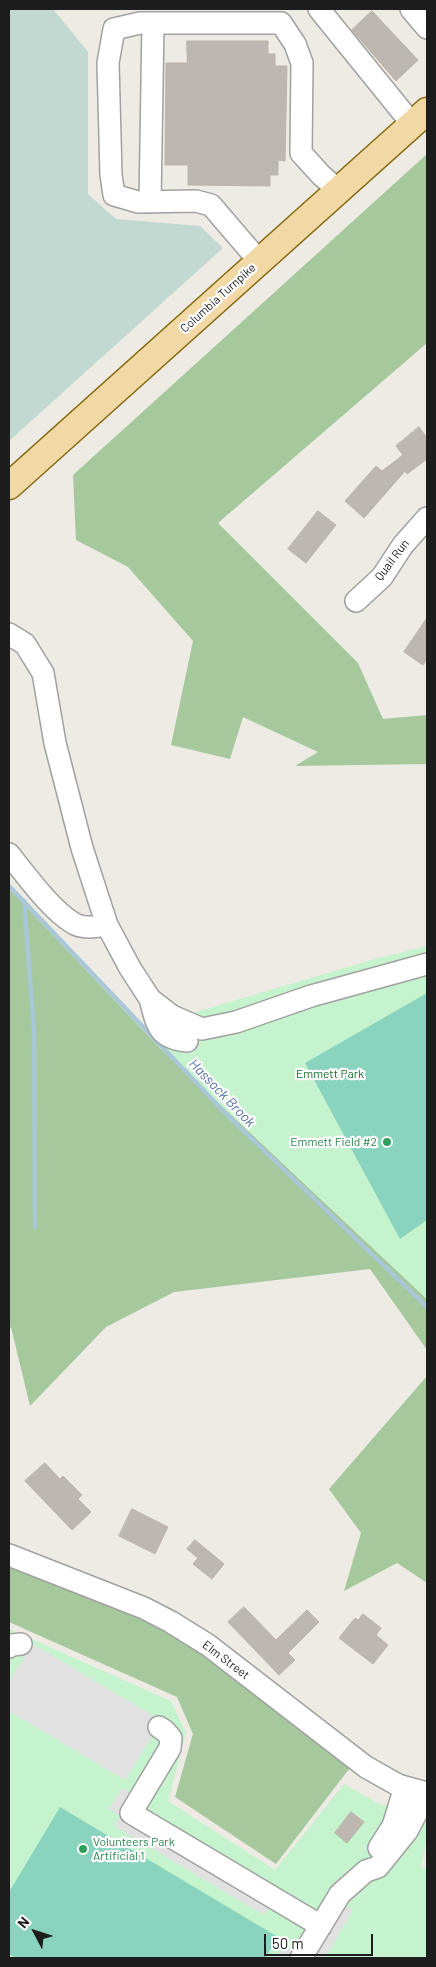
<!DOCTYPE html>
<html>
<head>
<meta charset="utf-8">
<style>
  body { margin:0 }
  #map { position:relative; width:436px; height:1967px; overflow:hidden; background:#edebe4; font-family:Barlow,sans-serif }
  canvas { display:block }
  .frame { position:absolute; inset:0; border:10px solid #1d1d1d; pointer-events:none }
  .north { position:absolute; left:10px; top:1907px; width:50px; height:50px; -webkit-text-stroke:4px #fff; paint-order:stroke; rotate:310deg; font-size:14px; font-weight:700; line-height:20px; text-align:center; color:#1d1d1d }
  .north::after { content:''; display:block; margin:auto; width:18px; height:22px; background:#1d1d1d; clip-path:polygon(50% 0,100% 100%,50% 72%,0 100%) }
  .scale { position:absolute; left:264px; top:1934px; width:109px; height:22px; box-sizing:border-box; border:2px solid #1d1d1d; border-top:0; padding-left:6px; font-size:15px; line-height:18px; white-space:nowrap; color:#1d1d1d; -webkit-text-stroke:4px #fff; paint-order:stroke }
</style>
</head>
<body>
<div id="map">
<canvas width="436" height="1967"></canvas>
<div class="frame"></div>
<div class="north">N</div>
<div class="scale">50 m</div>
</div>
<script>
const ctx = document.querySelector('canvas').getContext('2d');
ctx.lineJoin = 'round';
function paint(path, color) { ctx.fillStyle = color; ctx.fill(path, 'evenodd'); }
function trace(path, color, width, dash) { ctx.strokeStyle = color; ctx.lineWidth = width; ctx.lineCap = dash ? 'butt' : 'round'; ctx.setLineDash(dash || []); ctx.stroke(path); }
function write(font, color, halo, rows, align = 'center') {
  ctx.font = font + ' Barlow,sans-serif'; ctx.lineWidth = 4.5; ctx.setLineDash([]); ctx.textBaseline = 'middle'; ctx.strokeStyle = halo; ctx.fillStyle = color; for (const [text, x, y, turn = 0] of rows) {
    ctx.save(); ctx.translate(x, y); ctx.rotate((+turn || 0) * Math.PI / 180); ctx.textAlign = isNaN(turn) ? turn : align; if (halo) ctx.strokeText(text, 0, 0); ctx.fillText(text, 0, 0); ctx.restore();
  }
}
paint(new Path2D(`
  M427,154V343L218,523L358,663L383,719L427,715V764L295,766L318,752L243,717L230,759L171,745L193,641L128,567L76,540L73,475Z
  M9,889L158,1046L427,1299V1350L370,1269L174,1292L106,1327L30,1406L11,1327L9,1330Z
  M427,1376V1583L397,1563L344,1591L361,1533L329,1489Z
  M9,1564L210,1645L356,1760L276,1864L175,1797L193,1734L177,1697L9,1622Z`), '#a5c89d');
paint(new Path2D(`
  M9,9H53L88,52V194L116,219L200,226L223,248L9,441Z`), '#c2d9d1');
paint(new Path2D(`
  M427,946V1299L158,1046L196,1012L375,959Z
  M9,1629L171,1701L186,1733L168,1801L275,1870L344,1784L379,1804L427,1811V1837L421,1868H427V1958H9Z`), '#c5f3cd');
paint(new Path2D(`
  M427,993V1220L400,1239L305,1063Z
  M60,1807L278,1937L265,1958H15L9,1954V1892Z`), '#8ad4bf');
paint(new Path2D(`
  M33,1644L162,1721L125,1780L9,1711V1681Z
  M122,1788L139,1798L131,1813L274,1898L264,1915L114,1826L120,1816L109,1809Z
  M336,1901L353,1910L325,1958H277L284,1946L303,1956Z`), '#e1e1e1');
trace(new Path2D(`
  M9,886L227,1115L427,1307
  M24,901L34,1031L35,1227`), '#a9c7d6', 4.5);
const building = new Path2D(`
  M372,11L418,60L396,81L352,30Z
  M187,41H268V54H275V66H287L285,161L278,160V175H270V186L188,185V165H165L166,63H187Z
  M419,427L427,438V459L407,474L405,471L364,518L345,501L376,466L382,471L403,455L396,446Z
  M318,511L336,525L306,563L288,549Z
  M427,618V659L423,665L404,652Z
  M45,1463L60,1479L63,1476L82,1495L78,1499L91,1512L72,1530L25,1481Z
  M132,1509L168,1527L155,1554L119,1536Z
  M195,1540L224,1564L212,1579L193,1564L198,1558L187,1549Z
  M244,1607L276,1640L307,1610L319,1622L288,1653L295,1660L279,1675L228,1622Z
  M363,1614L381,1628L376,1635L388,1645L373,1664L339,1638L355,1618L358,1620Z
  M351,1812L364,1822L347,1843L335,1833Z`);
paint(building, '#bdb7b1');
trace(building, '#bdb3a8', 1);
const minor = new Path2D(`
  M319,9L412,124
  M411,9L427,28
  M150,202L153,23
  M259,261L211,205L196,201L138,202L114,195L111,175L108,63L114,29L140,23H281L295,44L302,63L301,153L321,175L338,190
  M356,601L382,577L403,545L427,518
  M9,634L25,644L43,673L55,743L82,848L107,925L130,968L150,999L172,1016L202,1029L236,1022L311,996L427,964
  M9,854C25,874 51,910 73,923C82,929 97,927 107,925
  M150,999C157,1024 157,1038 187,1041
  M9,1555L144,1608L171,1622L208,1645L366,1767L398,1785L427,1793
  M9,1647L12,1645L21,1644
  M159,1727L165,1731L171,1738L170,1748L131,1813L321,1926
  M379,1848L393,1826L405,1787
  M301,1958L340,1894L366,1871L378,1867L407,1831L427,1793`);
const major = new Path2D(`
  M9,486L427,111`);
trace(minor, '#a1a1a1', 24);
trace(major, '#866a10', 29);
trace(minor, '#fff', 21);
trace(major, '#f2d8a4', 26);
for (const [x, y, r, color] of [
  [387,1142,5,"#2e9e5b"],
  [83,1849,5,"#2e9e5b"]
]) { const dot = new Path2D(); dot.arc(x, y, r, 0, 2 * Math.PI); ctx.fillStyle = color; ctx.fill(dot); trace(dot, '#fff', 2); }
write('12px', '#1d1d1d', '#fff', [
  ["Columbia Turnpike",218,298,-42],
  ["Quail Run",392,560,-53],
  ["Elm Street",226,1660,37]
]);
write('12px', '#176f27', '#fff', [
  ["Emmett Park",330,1074]
]);
write('12px', '#27864d', '#fff', [
  ["Emmett Field #2",377,1142],
  ["Volunteers Park",93,1842,"left"],
  ["Artificial 1",93,1856,"left"]
], 'right');
write('italic 14px', '#5473a2', '#fff', [
  ["Hassock Brook",222,1093,46]
]);
</script>
</body>
</html>
